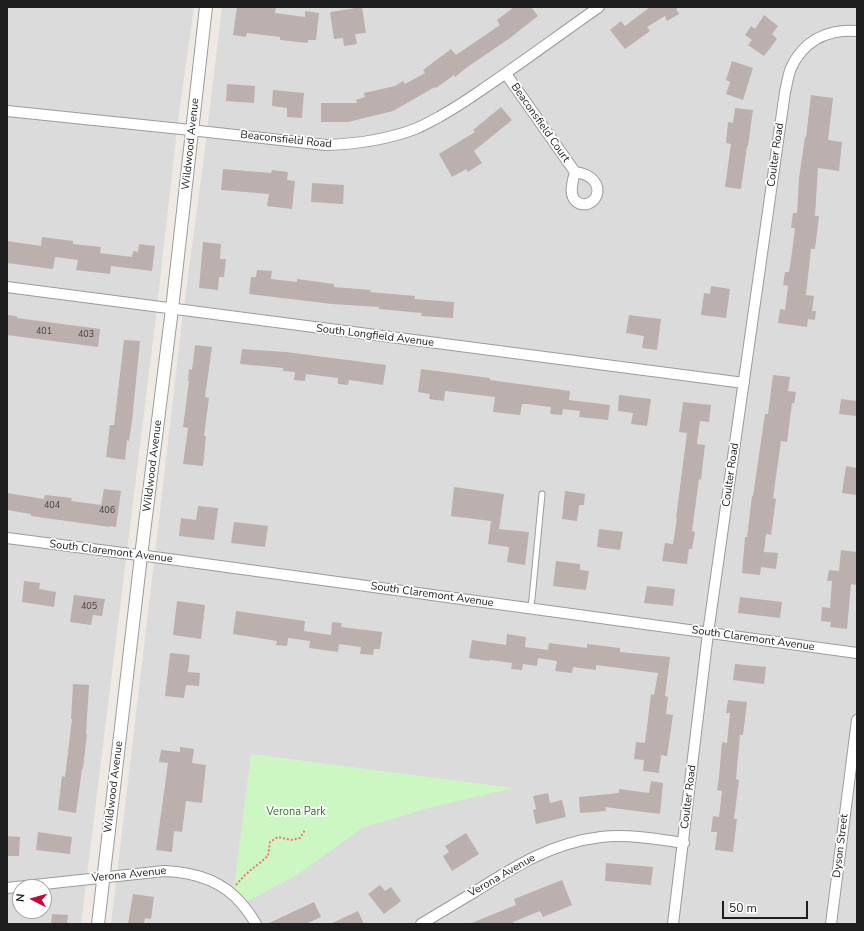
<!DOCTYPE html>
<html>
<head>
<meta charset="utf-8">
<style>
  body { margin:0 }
  #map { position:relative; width:864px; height:931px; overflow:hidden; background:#efe9e4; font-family:"Nunito Sans",sans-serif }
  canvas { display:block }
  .frame { position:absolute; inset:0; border:8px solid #1e1e1e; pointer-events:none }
  .north { position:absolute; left:12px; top:879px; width:40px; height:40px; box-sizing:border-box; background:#fff; border:1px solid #a5a5a5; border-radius:50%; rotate:276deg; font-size:11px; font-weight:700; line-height:16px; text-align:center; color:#1e1e1e }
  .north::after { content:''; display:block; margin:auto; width:14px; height:18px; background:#c50736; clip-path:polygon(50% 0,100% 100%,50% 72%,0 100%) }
  .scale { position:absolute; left:722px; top:901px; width:86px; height:18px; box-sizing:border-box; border:2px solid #1e1e1e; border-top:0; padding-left:5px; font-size:12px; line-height:14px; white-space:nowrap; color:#1e1e1e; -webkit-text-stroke:3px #fff; paint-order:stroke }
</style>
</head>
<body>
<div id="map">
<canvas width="864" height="931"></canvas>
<div class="frame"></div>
<div class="north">N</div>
<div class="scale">50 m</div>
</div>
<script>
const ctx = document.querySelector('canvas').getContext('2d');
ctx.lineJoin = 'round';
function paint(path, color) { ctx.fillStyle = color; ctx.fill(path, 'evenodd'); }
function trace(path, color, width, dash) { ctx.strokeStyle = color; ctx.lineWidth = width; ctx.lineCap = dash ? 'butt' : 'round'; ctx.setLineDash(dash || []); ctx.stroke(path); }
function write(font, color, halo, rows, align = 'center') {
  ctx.font = font + ' "Nunito Sans",sans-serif'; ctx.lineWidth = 3.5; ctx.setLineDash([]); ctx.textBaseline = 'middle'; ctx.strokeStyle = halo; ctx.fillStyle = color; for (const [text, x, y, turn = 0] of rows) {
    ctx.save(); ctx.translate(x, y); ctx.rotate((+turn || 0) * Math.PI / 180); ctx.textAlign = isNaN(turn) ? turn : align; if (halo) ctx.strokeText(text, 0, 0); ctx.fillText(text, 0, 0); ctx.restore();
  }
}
paint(new Path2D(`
  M7,7H194L178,121L156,316L81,924H7ZM20,887H44V911H20Z
  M222,7H857V924H111L156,545L182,321L203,164Z`), '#dcdbdb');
paint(new Path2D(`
  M251,754L514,788L428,808L362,828L297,875L242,904L233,895Z`), '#ccf7c3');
paint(new Path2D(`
  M237,7H276L275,13L305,17V11L319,13L316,40H308V43L280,40V37L247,33L246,37L233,35Z
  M362,7L366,33L355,34L357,44L344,46L343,38L334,39L330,12Z
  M514,7H531L538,16L510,38L466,68L455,77L454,75L436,88L435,87L393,111L348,122H321V103H357L356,100L365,97L364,93L395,86L403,81L405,84L425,73L423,70L451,49L456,55L500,25L497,20Z
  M650,7H680L676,9L679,14L667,21L665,16L647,27L650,31L625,49L610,30L621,21L625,26Z
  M764,15L778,26L772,34L777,39L764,56L748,45L752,40L745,35L751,26L755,29Z
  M732,61L753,68L743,100L726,94L730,82L726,80Z
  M227,84L255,86L254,103L226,101Z
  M273,90L304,93L302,118L287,117V108L272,106Z
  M811,95L833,98L828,140L842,142L839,171L818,168L815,216H819L815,249H811L806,295L814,296L812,311H816L815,320L808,319L807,327L778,323L780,309L785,310L788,286L783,285L785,272H789L792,252L795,228H791L793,213H797L799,178L805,137H806Z
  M501,107L512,120L474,151L482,163L468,172L466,169L452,177L439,154L475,132L473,130Z
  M735,108L753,110L748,146H747L741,189L725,187L731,144L726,143L728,122L733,123Z
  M223,169L271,173L272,170L288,172L287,180L295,181L292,209L267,206L269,194L221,190Z
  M312,183L344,185L343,204L311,202Z
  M42,237L73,241V244L101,247L100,253L132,257L133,251L138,252L139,244L155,246L152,271L111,266L110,274L76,270L78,260L55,257L53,269L7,263V241L41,246Z
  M203,242L221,244L220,259H226L224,277H219L218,290L199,288Z
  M257,270L272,271L271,279L297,282V279L334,284V287L371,290L370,292L415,296L414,299L454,302L453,318L421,316L422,313L379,309V307L332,304L249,294L251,277H256Z
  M711,286L730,289L726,318L701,315L704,293L710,294Z
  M7,315L17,316V318L100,329L98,347L7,335Z
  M629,315L661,319L657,350L642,348L644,336L626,333Z
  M124,340L140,341L132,421L129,441L127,440L125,460L106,457L110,425H114Z
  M195,345L212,347L205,397L209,398L204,436H206L203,466L183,464L188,428L183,427L189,381H188L189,369L192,370Z
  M242,349L286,352L386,365L383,385L349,380L348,385L338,384V378L306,374L305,381L294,380L295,372L283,371V368L240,364Z
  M421,369L490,378V380L570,391L569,400L610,405L608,420L579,417L580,411L563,409L562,415L550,414L551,407L527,404H522L520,415L493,412L495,397L445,391L444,401L429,399L430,394L418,392Z
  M773,375L790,377L788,391L796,392L794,404L792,403L787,442L781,441L773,498L776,499L771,535L766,534L764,552L778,553L776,569L761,567L760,575L742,573L745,537H747L752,496H753L765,414H768Z
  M619,395L651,399L647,426L631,424L633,413L618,411Z
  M841,399L857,401V416L839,414Z
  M683,402L711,405L709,422L700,421L697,444L705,445L701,480L699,479L692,531L695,532L692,549H689L687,564L662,561L665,543L673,544L677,518H676L687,433L679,432Z
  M846,466L857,468V495L842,493Z
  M454,487L504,494L499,529L529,532L525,565L507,562L509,547L488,544L491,521L451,516Z
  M104,489L121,491L116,527L110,526V527L31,516V514L7,510V493L44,499L45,495L72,498L71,501L101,505Z
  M565,491L585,494L584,505H579L577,521L562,519Z
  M198,506L218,508L214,540L179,536L181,518L196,520Z
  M234,522L268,526L265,547L231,543Z
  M599,529L623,532L620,550L597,547Z
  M841,550L857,552V585L851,584L847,629L830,627L831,622L821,621L822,607L830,608L832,581H827L829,570L839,571Z
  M556,561L580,564V570L589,571L586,590L553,586Z
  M24,581L40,583L39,589L56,592L54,607L22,602Z
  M647,586L675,589L673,606L644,603Z
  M74,595L105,599L102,616L93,615L91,625L70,622Z
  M740,597L782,602L780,618L738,613Z
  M177,601L205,605L201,639L173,635Z
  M236,611L305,621L304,631L331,635L332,622L342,623L341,627L382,632L380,649H374L373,655L360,654L361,647L339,644L338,652L309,648L310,641L288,638L287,646L276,645L277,641L233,634Z
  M507,634L526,637L525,647L548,650L549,643L587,648V644L620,648V652L670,657L665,696L668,697L666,714L673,715L667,756L661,755L659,773L643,771L644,760L634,759L636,742L645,743L651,694L654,695L658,673L596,665V670L573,667L572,673L555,671L557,661L538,658L537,666L523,664L522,670L511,669L512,663L490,660L489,661L469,658L472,640L506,645Z
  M170,653L190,655L188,672L200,673L199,686L186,685L184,698L165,696Z
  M735,664L766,667L764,684L733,680Z
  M73,684L89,685L86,734H87L83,769H82L76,813L58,810L62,776L65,777L72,719H71Z
  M728,700L747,702L743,735H740L736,779L739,780L734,819H737L733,852L715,850L717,832H711L713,816L719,817L722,791L717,790L719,777L722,742L727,743L730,713H726Z
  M180,747L194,749L192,763L206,765L202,803L186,801L182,832L174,831L172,852L156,850L168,763L159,762L161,750L180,752Z
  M651,781L663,783L660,814L605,807L606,811L580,813L579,797L619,793V789L649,793Z
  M548,793L550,803L562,800L566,817L536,824L533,810L536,809L533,796Z
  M38,832L72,837L70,854L36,850Z
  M466,833L479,854L452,871L443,856L449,852L445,846Z
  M7,836L20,837L19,856H7Z
  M606,863L653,867L651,885L605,881Z
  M562,880L572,905L543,917L540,911L513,922L514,924H469L516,905L514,899Z
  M380,885L385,891L391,887L401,901L384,914L368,894Z
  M133,894L154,897L151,919L145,918L144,924H128Z
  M314,902L321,917L306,924H267Z
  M358,911L364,924H330Z
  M52,914L68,915L67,924H51Z`), '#bbb0ae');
const service = new Path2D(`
  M530,609L532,599L542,494`);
const minor = new Path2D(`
  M506,74L575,172
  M7,111L181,129L326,145C356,144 386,140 415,129C423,126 431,121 439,117C453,109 467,100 480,91C520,64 559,35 599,7
  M575,172C582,173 589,175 594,181C606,197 584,213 574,199C569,192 573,180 575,172Z
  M7,287L744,383
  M7,538L154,557L857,653
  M7,888L164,871C193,872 222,880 242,904C247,910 252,917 256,924
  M421,924C439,913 458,902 476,891C517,865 552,843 601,837C629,834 657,839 684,843
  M673,924L708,633L785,92C787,84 788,75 791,68C804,40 828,29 857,31
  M831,924L857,720`);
const tertiary = new Path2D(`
  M98,924L141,556L172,309L206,7`);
trace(service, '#9b9b9b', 7);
trace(minor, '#9b9b9b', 12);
trace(tertiary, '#9b9b9b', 14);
trace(new Path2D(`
  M236,885L245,875L268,856L270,842L278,837L291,840L300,838L305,830`), '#f56f83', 2, [2, 2]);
trace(service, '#fff', 5);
trace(minor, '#fff', 10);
trace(tertiary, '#fff', 12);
write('9px', '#454242', null, [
  ["401",44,332],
  ["403",86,335],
  ["404",52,506],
  ["406",107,511],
  ["405",89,607]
]);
write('11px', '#1e1e1e', '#fff', [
  ["Beaconsfield Court",540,123,55],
  ["Beaconsfield Road",286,140,6],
  ["Wildwood Avenue",191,144,-84],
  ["Coulter Road",776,155,-82],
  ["South Longfield Avenue",375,336,7],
  ["Wildwood Avenue",153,466,-83],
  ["Coulter Road",731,475,-82],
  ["South Claremont Avenue",111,552,7],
  ["South Claremont Avenue",432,595,8],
  ["South Claremont Avenue",753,639,8],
  ["Wildwood Avenue",114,787,-83],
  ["Coulter Road",689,797,-83],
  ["Dyson Street",841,846,-83],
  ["Verona Avenue",129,875,-6],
  ["Verona Avenue",502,876,-30]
]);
write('11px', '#21790f', '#fff', [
  ["Verona Park",296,812]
]);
</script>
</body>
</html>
